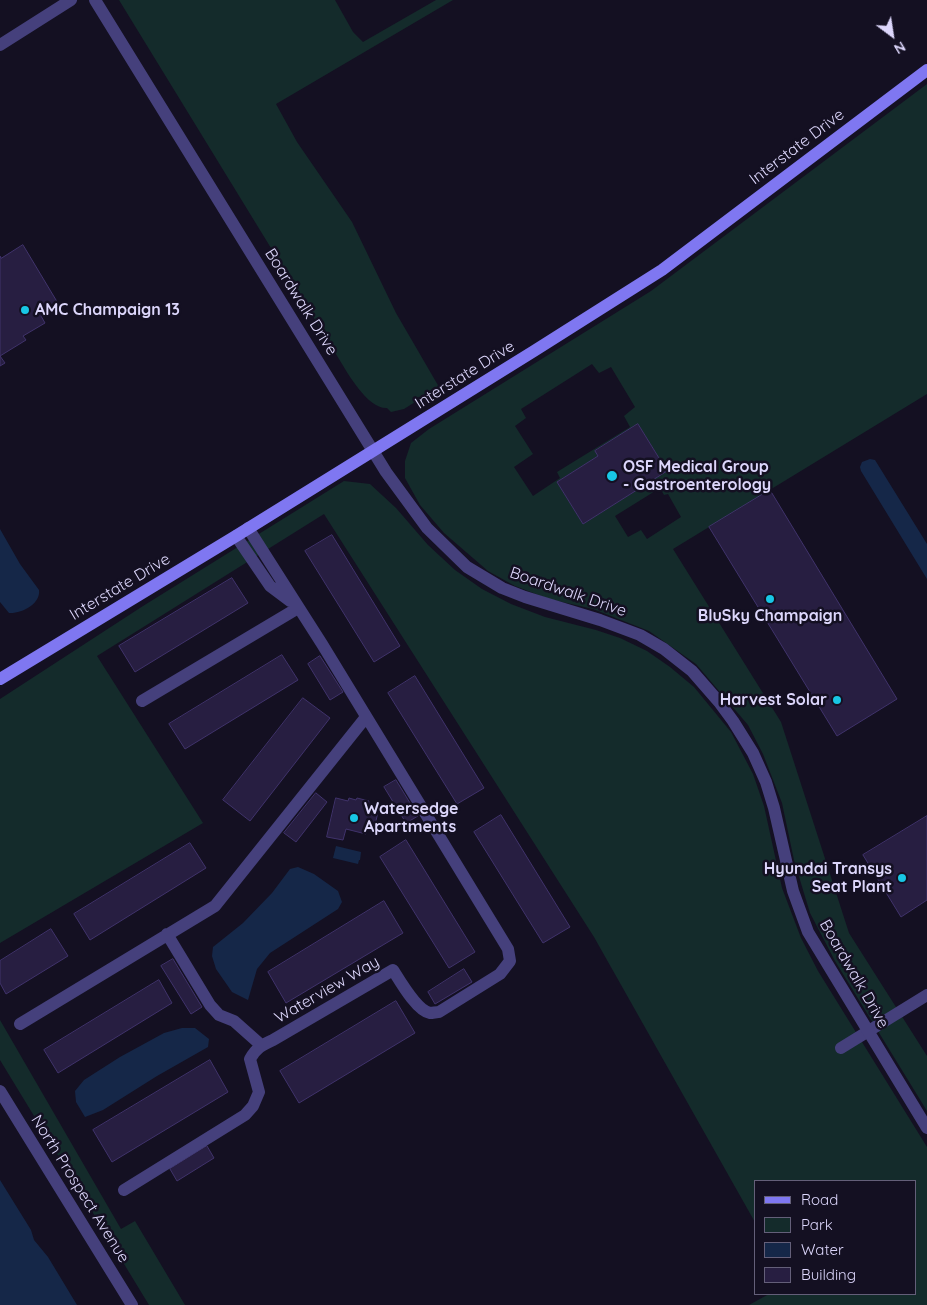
<!DOCTYPE html>
<html>
<head>
<meta charset="utf-8">
<style>
  body { margin:0 }
  #map { position:relative; width:927px; height:1305px; overflow:hidden; background:#141022; font-family:Quicksand,sans-serif }
  canvas { display:block }
  .legend { position:absolute; left:754px; top:1180px; width:162px; height:115px; box-sizing:border-box; background:#141022; border:1px solid #645f79; margin:0; padding:6px 9px; list-style:none; font-size:15px; color:#dcd6fb }
  .legend li { display:flex; align-items:center; gap:10px; height:25px }
  .legend b { width:25px; border:1px solid #645f79 }
  .north { position:absolute; left:867px; top:10px; width:50px; height:50px; -webkit-text-stroke:4px #141022; paint-order:stroke; rotate:149deg; font-size:14px; font-weight:700; line-height:20px; text-align:center; color:#dcd6fb }
  .north::after { content:''; display:block; margin:auto; width:18px; height:22px; background:#dcd6fb; clip-path:polygon(50% 0,100% 100%,50% 72%,0 100%) }
</style>
</head>
<body>
<div id="map">
<canvas width="927" height="1305"></canvas>
<ul class="legend">
<li><b style="height:6px;background:#7f77f1"></b>Road</li>
<li><b style="height:14px;background:#142b2b"></b>Park</li>
<li><b style="height:14px;background:#152748"></b>Water</li>
<li><b style="height:14px;background:#271e41"></b>Building</li>
</ul>
<div class="north">N</div>
</div>
<script>
const ctx = document.querySelector('canvas').getContext('2d');
ctx.lineJoin = 'round';
function paint(path, color) { ctx.fillStyle = color; ctx.fill(path, 'evenodd'); }
function trace(path, color, width, dash) { ctx.strokeStyle = color; ctx.lineWidth = width; ctx.lineCap = dash ? 'butt' : 'round'; ctx.setLineDash(dash || []); ctx.stroke(path); }
function write(font, color, halo, rows, align = 'center') {
  ctx.font = font + ' Quicksand,sans-serif'; ctx.lineWidth = 5; ctx.setLineDash([]); ctx.textBaseline = 'middle'; ctx.strokeStyle = halo; ctx.fillStyle = color; for (const [text, x, y, turn = 0] of rows) {
    ctx.save(); ctx.translate(x, y); ctx.rotate((+turn || 0) * Math.PI / 180); ctx.textAlign = isNaN(turn) ? turn : align; if (halo) ctx.strokeText(text, 0, 0); ctx.fillText(text, 0, 0); ctx.restore();
  }
}
paint(new Path2D(`
  M119,0H335L353,32L363,42L436,0H453L276,104L297,142L352,222L396,313L439,387L404,409L391,412L387,408C368,409 348,374 339,359Z
  M927,84V394L673,549L781,722L849,933L927,1056V1111L835,961L810,913L794,860L782,803L763,754L748,725L696,664L649,631L593,609L549,599L515,586L488,571L444,533L420,505L405,478V461L411,443L429,429L651,291ZM592,364L599,373L611,367L635,407L624,416L630,427L557,472L560,478L533,496L514,467L533,454L515,426L526,418L521,409ZM638,424L667,471L583,524L557,482L598,456L595,450ZM660,488L664,495L668,494L681,517L647,539L641,530L628,537L615,516Z
  M344,481L370,484L396,508L428,545L455,570L482,589L511,604L545,617L596,630L620,638L647,651L670,667L694,687L731,732L753,774L764,806L782,888L801,938L818,971L927,1147V1305H749L769,1294H916V1181H756V1224L594,937L324,514L97,656L203,823L0,943V699L143,606Z
  M0,1020L121,1229L135,1221L185,1305H149L0,1060Z`), '#142b2b');
paint(new Path2D(`
  M870,459L875,460L927,544V579L861,471L860,467L862,462Z
  M0,529L20,564L39,590C41,604 21,614 9,613L0,602Z
  M336,846L361,852L360,860H359L358,864L333,858Z
  M298,867L314,874L338,891L342,902L338,909L270,953L257,969L248,1000L232,992L216,969L212,956L213,947L243,923L272,893L290,869Z
  M182,1028H195L209,1039L208,1047L157,1076L103,1110L85,1117L76,1102L75,1091L84,1080L120,1057L164,1033Z
  M0,1180L31,1230L34,1240L48,1257L77,1305H0Z`), '#152748');
const building = new Path2D(`
  M23,245L59,305L41,316L45,323L23,336L26,340L0,356L5,363L0,366V256L1,258Z
  M638,424L667,471L583,524L557,482L598,456L595,451Z
  M770,490L897,699L837,736L709,527Z
  M332,535L400,646L374,662L305,551Z
  M232,578L248,603L135,672L119,646Z
  M282,655L298,680L185,749L169,724Z
  M320,656L343,692L330,700L308,664Z
  M415,676L484,788L457,804L388,693Z
  M303,698L330,718L250,821L223,800Z
  M396,780L418,816L406,823L384,787Z
  M316,793L327,802L296,842L284,833Z
  M336,798L348,801L349,798L356,800L357,798L369,801L368,803L374,804L373,807L379,808L374,829L367,828L366,834L346,829L343,840L327,837Z
  M501,815L570,927L543,943L474,832Z
  M927,816V900L901,917L863,855Z
  M406,840L475,952L449,968L380,857Z
  M190,843L206,868L90,940L74,914Z
  M384,901L403,933L286,1003L268,972Z
  M51,929L68,956L6,994L0,983V961Z
  M173,959L202,1007L191,1014L161,966Z
  M464,969L472,982L435,1004L428,992Z
  M159,980L172,1003L58,1073L44,1050Z
  M396,1001L415,1033L299,1103L280,1071Z
  M210,1060L228,1092L112,1162L93,1130Z
  M207,1146L214,1158L177,1181L170,1169Z`);
paint(building, '#271e41');
trace(building, '#40336b', 1);
trace(new Path2D(`
  M236,536L270,586L290,601
  M142,701L298,608
  M167,934L210,1005L219,1015L234,1021L261,1045
  M20,1024L215,906L366,717
  M841,1048L927,995
  M124,1190L245,1115L253,1106L259,1092L250,1059C256,1048 262,1045 273,1040L393,970C400,981 417,1011 430,1013C433,1013 436,1012 439,1012L500,974L510,961L508,949L322,644L248,528`), '#45407c', 12);
trace(new Path2D(`
  M95,0L386,472L427,528L467,567L502,588L525,597L600,620L640,635L664,649L692,671L719,702L733,721L753,753L766,782L774,808L793,891L808,932L927,1128
  M0,45L71,0
  M0,1091L132,1305`), '#45407c', 12);
trace(new Path2D(`
  M0,679L236,536L534,351L662,270L927,70`), '#7f77f1', 12);
for (const [x, y, r, color] of [
  [25,310,5,"#18c7e5"],
  [612,476,6,"#18c7e5"],
  [770,599,5,"#18c7e5"],
  [837,700,5,"#18c7e5"],
  [354,818,5,"#18c7e5"],
  [902,878,5,"#18c7e5"]
]) { const dot = new Path2D(); dot.arc(x, y, r, 0, 2 * Math.PI); ctx.fillStyle = color; ctx.fill(dot); trace(dot, '#141022', 2); }
write('16px', '#dcd6fb', '#141022', [
  ["Interstate Drive",797,147,-37],
  ["Boardwalk Drive",301,302,58],
  ["Interstate Drive",465,375,-32],
  ["Interstate Drive",120,587,-31],
  ["Boardwalk Drive",568,592,19],
  ["Boardwalk Drive",854,974,60],
  ["Waterview Way",327,990,-30],
  ["North Prospect Avenue",80,1189,58]
]);
write('bold 16px', '#dcd6fb', '#141022', [
  ["AMC Champaign 13",35,310],
  ["OSF Medical Group",623,467],
  ["- Gastroenterology",623,485],
  ["BluSky Champaign",770,616,"center"],
  ["Harvest Solar",827,700,"right"],
  ["Watersedge",364,809],
  ["Apartments",364,827],
  ["Hyundai Transys",892,869,"right"],
  ["Seat Plant",892,887,"right"]
], 'left');
</script>
</body>
</html>
